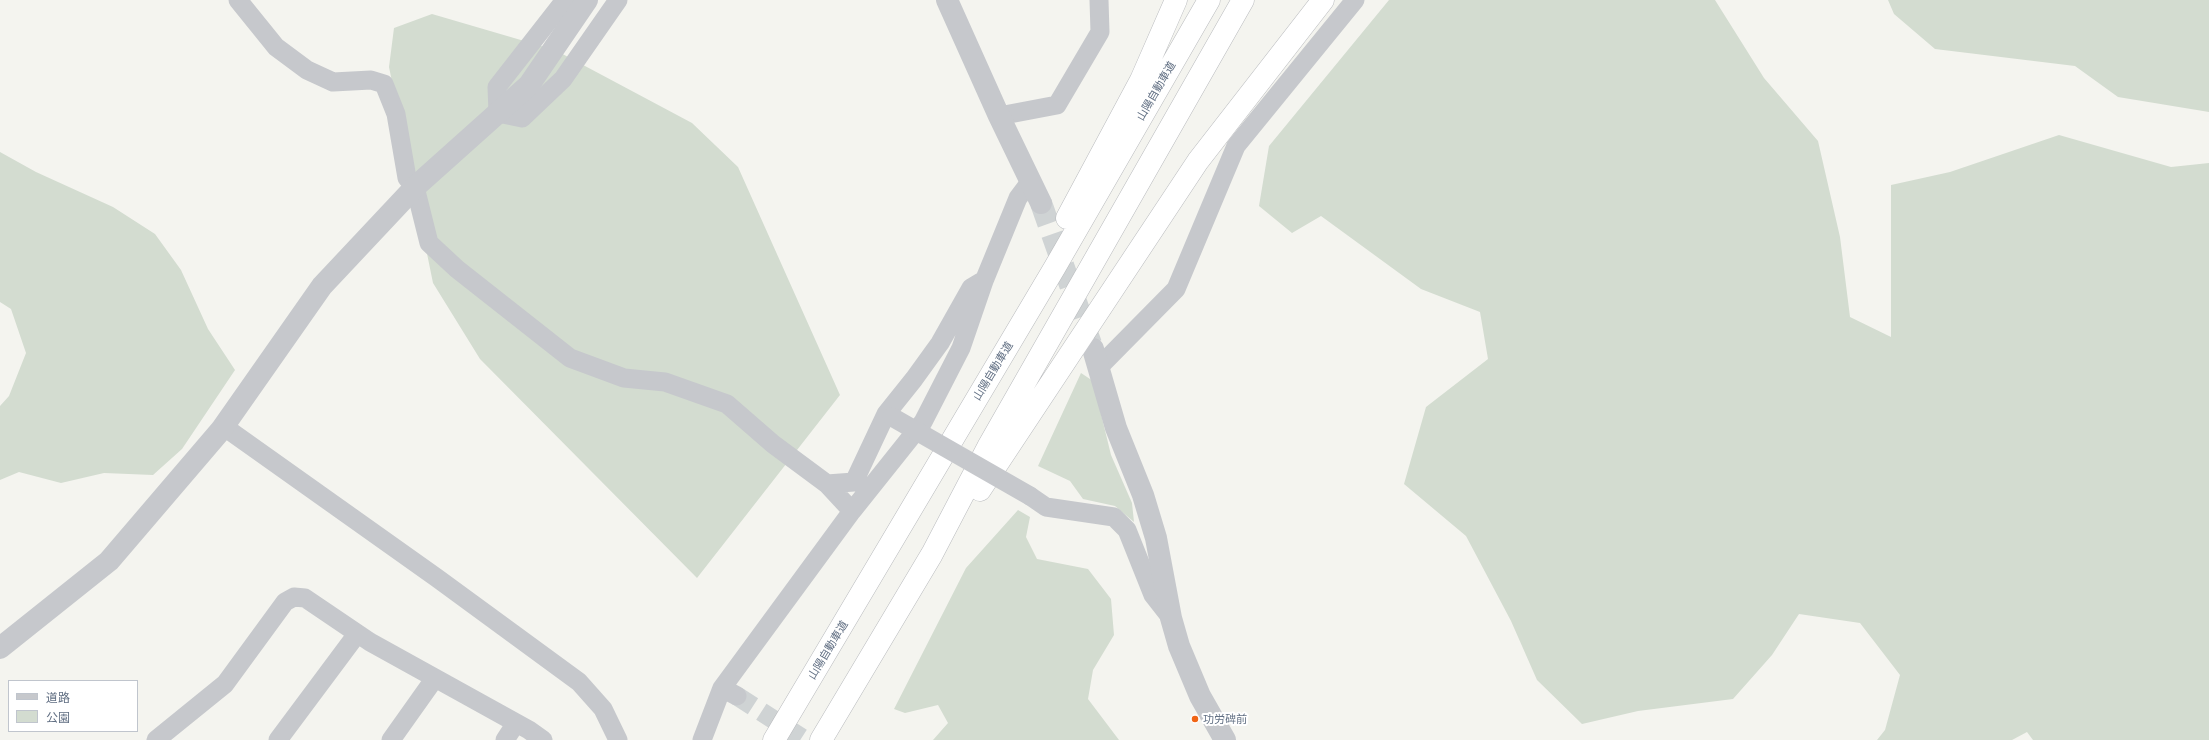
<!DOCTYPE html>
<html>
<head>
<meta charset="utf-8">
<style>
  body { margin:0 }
  #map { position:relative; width:2209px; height:740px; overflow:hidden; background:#f4f4ef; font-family:Ubuntu,"Noto Sans JP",sans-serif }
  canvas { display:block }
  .legend { position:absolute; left:8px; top:680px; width:130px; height:52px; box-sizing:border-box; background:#fff; border:1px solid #c0c5cd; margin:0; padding:5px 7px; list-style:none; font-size:12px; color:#616f83 }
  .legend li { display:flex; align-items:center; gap:8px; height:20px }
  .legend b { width:20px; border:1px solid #c0c5cd }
</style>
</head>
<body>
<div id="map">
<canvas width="2209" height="740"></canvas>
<ul class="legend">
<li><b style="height:5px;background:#c6c8cc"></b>道路</li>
<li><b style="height:11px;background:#d3dcd0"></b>公園</li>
</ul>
</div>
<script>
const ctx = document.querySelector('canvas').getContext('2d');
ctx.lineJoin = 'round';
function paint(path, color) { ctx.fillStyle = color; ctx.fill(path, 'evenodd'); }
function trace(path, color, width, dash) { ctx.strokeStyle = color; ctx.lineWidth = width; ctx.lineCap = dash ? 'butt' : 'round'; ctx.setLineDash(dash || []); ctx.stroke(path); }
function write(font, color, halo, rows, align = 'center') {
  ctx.font = font + ' Ubuntu,"Noto Sans JP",sans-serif'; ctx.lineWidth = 4; ctx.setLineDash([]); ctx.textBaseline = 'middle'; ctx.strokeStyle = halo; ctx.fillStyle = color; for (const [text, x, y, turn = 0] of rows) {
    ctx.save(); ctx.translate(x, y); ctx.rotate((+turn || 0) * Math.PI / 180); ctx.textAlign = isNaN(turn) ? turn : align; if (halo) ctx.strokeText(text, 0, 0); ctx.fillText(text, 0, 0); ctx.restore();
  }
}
paint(new Path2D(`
  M1389,0H1715L1764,78L1818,141L1840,237L1850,317L1891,337V185L1950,172L2059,135L2171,167L2209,163V740H2033L2027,732L2012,740H1877L1885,730L1900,675L1860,623L1799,614L1772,655L1733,699L1638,711L1582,724L1537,680L1511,621L1466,536L1404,484L1426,407L1488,359L1480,312L1421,289L1321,216L1292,233L1259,206L1269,146Z
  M1888,0H2209V112L2118,97L2075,66L1935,49L1894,14Z
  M432,14L555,50L692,123L738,167L840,395L697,578L480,359L433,283L389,67L394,28Z
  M0,152L36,172L113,207L155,234L181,270L208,329L235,370L182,449L153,475L104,473L61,483L19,472L0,480V406L9,396L26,353L11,309L0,302Z
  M1081,373L1093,381L1111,455L1132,503L1134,522L1115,506L1083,499L1070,481L1038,466Z
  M1018,510L1030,517L1026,537L1037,559L1088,569L1111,599L1114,635L1093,670L1088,699L1119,740H933L948,723L938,705L905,713L894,709L966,568Z`), '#d3dcd0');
trace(new Path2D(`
  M737,696L805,740`), '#cfd3d4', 19, [19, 10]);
trace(new Path2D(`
  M1041,203L1091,344`), '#cfd3d4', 22, [22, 11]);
const motorway = new Path2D(`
  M1067,218L1141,80L1176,0
  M980,490L1198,161L1323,0
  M774,740L1055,267L1209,0
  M821,740L932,554L988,447L1243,0`);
trace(motorway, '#b8babd', 23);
trace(new Path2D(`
  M238,0L276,47L307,70L333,82L371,80L384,84L396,114L407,178L415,187L429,243L457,269L570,358L624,378L665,382L727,404L773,444L827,484L852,511
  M565,0L497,87L498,113L522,118L563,79L618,0
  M999,116L1057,105L1100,32L1099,0
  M1099,367L1176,289L1236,146L1355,0
  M223,426L437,578L579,682L603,709L618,740
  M827,484L854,482L886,414L914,379L940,343L971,288L981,282
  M1030,496L1046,507L1114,517L1127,530L1153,595L1171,618
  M722,688L737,696
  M156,740L225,684L285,602L294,597L305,598L370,642L529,730L543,740
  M278,740L357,634
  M391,740L435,678
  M505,740L516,723
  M702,740L722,688L852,511L923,422L961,348L984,281L1018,198L1030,182`), '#c6c8cc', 19);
trace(new Path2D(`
  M947,0L999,116L1041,203
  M1093,349L1116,428L1143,495L1156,538L1171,618L1179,646L1200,696L1225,740
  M0,648L109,561L221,430L322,286L415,187L529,85L587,0`), '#c6c8cc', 22);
trace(motorway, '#fff', 22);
trace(new Path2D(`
  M892,417L1030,496`), '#c6c8cc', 19);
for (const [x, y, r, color] of [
  [1195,719,4,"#f06414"]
]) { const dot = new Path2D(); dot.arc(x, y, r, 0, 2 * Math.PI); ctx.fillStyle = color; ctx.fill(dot); trace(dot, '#fff', 1.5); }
write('11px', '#616f83', '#fff', [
  ["山陽自動車道",1156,91,-60],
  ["山陽自動車道",993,371,-59],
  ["山陽自動車道",828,650,-59]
]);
write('11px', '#616f83', '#fff', [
  ["功労碑前",1203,719]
], 'left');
</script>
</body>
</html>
